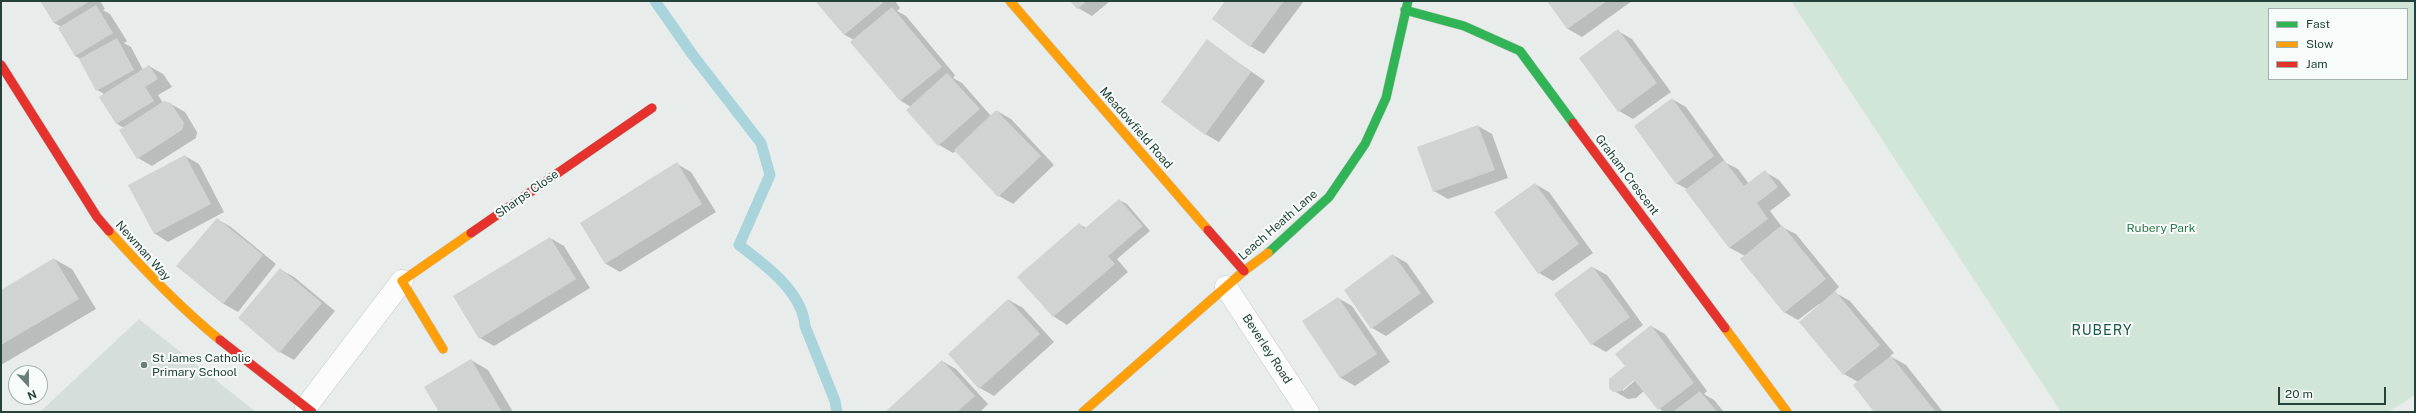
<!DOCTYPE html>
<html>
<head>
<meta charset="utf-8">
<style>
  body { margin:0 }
  #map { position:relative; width:2416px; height:413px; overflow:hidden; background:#e8edeb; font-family:"Public Sans",sans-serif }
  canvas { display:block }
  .frame { position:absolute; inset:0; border:2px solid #24423a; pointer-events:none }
  .legend { position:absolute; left:2268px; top:8px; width:140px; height:72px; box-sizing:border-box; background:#f7fbf9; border:1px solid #a3b1ad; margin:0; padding:5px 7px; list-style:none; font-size:12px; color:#24423a }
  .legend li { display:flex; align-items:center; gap:8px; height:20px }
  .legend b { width:20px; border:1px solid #a3b1ad }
  .north { position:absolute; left:8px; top:365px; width:40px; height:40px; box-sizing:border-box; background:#f7fbf9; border:1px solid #a3b1ad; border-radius:50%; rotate:158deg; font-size:11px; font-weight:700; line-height:16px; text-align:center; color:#24423a }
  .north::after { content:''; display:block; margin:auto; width:14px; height:18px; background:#697e78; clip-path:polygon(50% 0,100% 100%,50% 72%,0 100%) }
  .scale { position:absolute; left:2278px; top:387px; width:108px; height:18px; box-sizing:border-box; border:2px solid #24423a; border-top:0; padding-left:5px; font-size:12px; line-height:14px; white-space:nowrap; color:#24423a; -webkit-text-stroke:3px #f7fbf9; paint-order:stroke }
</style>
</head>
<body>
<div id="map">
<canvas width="2416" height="413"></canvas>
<div class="frame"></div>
<ul class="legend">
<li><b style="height:5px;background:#30b455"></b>Fast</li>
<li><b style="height:5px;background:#ff9f0a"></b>Slow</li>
<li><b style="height:5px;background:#e5322d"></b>Jam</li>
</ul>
<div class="north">N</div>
<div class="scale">20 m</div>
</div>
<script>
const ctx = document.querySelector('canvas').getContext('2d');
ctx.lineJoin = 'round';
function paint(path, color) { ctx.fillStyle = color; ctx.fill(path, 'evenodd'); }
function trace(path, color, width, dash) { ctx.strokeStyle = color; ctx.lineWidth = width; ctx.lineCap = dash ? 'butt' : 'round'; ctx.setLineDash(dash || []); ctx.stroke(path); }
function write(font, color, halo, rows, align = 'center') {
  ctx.font = font + ' "Public Sans",sans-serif'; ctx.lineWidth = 4; ctx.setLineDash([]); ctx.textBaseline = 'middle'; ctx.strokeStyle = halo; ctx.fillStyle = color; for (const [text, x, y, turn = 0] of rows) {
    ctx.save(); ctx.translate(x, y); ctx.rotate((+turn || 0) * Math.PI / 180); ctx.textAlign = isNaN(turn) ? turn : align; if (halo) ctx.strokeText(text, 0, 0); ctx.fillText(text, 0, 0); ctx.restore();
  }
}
paint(new Path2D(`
  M139,319L256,412H40Z`), '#d6dedb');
paint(new Path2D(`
  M1791,1H2415V395L2388,412H2061ZM2269,9H2407V79H2269Z`), '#d1e6d8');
paint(new Path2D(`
  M41,1H100L105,9L103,10L110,14L127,41L124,43L131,47L143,70L149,66L163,74L172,87L158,95L163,103L171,104L185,112L197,132L196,138L152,166L138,158L124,128L117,124L100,97L104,94L97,90L81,59L75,56L62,27L54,23Z
  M817,1H895L900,8L897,11L906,16L955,75L953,78L962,83L991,116L997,111L1011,119L1054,165L1013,204L999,196L956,151L953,153L939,145L907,110L911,107L901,101L851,42L854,40L845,35Z
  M1072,1H1110L1092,16L1078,8Z
  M1226,1H1304L1264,54L1250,46Z
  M1548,1H1632L1582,37L1568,29Z
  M1618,31L1632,39L1671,92L1633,119L1619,111Z
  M1207,41L1265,81L1219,142L1205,134Z
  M1672,99L1686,107L1726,163L1738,169L1749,184L1765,172L1779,180L1791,195L1770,211L1782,227L1796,234L1839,287L1834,292L1850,301L1894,353L1890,356L1906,365L1943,412H1875L1858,382L1844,374L1800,322L1820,305L1819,304L1798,320L1784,312L1745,256L1730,248L1687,189L1676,183Z
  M1478,126L1492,134L1508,178L1448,199L1434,191Z
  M185,156L199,164L224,212L168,242L154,233Z
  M677,164L691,172L716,212L620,272L606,264L581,223Z
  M1535,184L1549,192L1593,253L1553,281L1539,273Z
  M1119,200L1127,204L1150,231L1117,259L1128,272L1067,325L1053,316L1079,224L1086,228Z
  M217,219L231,227L276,264L238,312L224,304L178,266Z
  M550,238L564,246L590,288L494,346L480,338Z
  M1393,255L1407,263L1434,302L1386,336L1372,328Z
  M54,259L72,269L96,309L1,365V291Z
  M1592,267L1607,275L1643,325L1606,352L1592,344Z
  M280,269L294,277L335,311L294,360L280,352L239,318Z
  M1338,298L1352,306L1390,362L1355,386L1341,378L1303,321Z
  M1009,300L1023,308L1054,342L994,396L980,388L949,354Z
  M1651,326L1665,334L1707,391L1704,394L1714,400L1724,412H1663L1644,391L1636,398L1628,399L1614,391ZM1638,376L1639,377L1623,391V389Z
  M471,360L488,370L513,412H440Z
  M942,361L956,369L988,404L980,412H886Z`), '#0003');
trace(new Path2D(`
  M655,1L692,54L761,143L770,175L739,245C765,265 802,291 805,326L835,401L837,412`), '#a9d4db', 11);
paint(new Path2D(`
  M40,1H90L54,23Z
  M815,1H885L844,35Z
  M1070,1H1087L1077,9Z
  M1225,1H1284L1250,47L1212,19Z
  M1547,1H1607L1567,29Z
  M96,5L113,33L75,56L58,28Z
  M892,7L942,67L900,101L850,42Z
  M1618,29L1657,83L1618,112L1579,58Z
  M117,38L134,70L96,91L79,59Z
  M1207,39L1251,72L1205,135L1161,102Z
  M149,65L158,79L145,87L154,101L116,124L99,97Z
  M947,73L980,109L938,146L906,110Z
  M1672,98L1714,156L1676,184L1634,126Z
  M164,101L171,103L184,123L182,130L137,159L119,130Z
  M996,110L1041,156L998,197L954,150Z
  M1478,125L1495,170L1433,192L1417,147Z
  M185,155L211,204L154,234L128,185Z
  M1724,160L1744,186L1765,170L1778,187L1757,203L1768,219L1729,248L1685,190Z
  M677,162L702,204L605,264L580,223Z
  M1535,183L1579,244L1538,274L1494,212Z
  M1119,199L1143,226L1108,256L1115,264L1053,317L1017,277L1079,223L1084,229Z
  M217,218L263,255L223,304L176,266Z
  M1782,225L1826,279L1784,313L1740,259Z
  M550,237L576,279L479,339L453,296Z
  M1393,254L1421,293L1371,329L1344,290Z
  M54,258L79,299L1,345V290Z
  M1592,266L1630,317L1591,345L1554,294Z
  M280,268L322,303L279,353L238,318Z
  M1835,291L1880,345L1843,375L1799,322Z
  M1338,297L1377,354L1340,378L1302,321Z
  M1008,299L1040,334L979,389L948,354Z
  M1651,325L1694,383L1658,410L1634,380L1621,391L1613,392L1609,388V379L1625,366L1615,354Z
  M1891,356L1935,411L1934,412H1874L1853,385Z
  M471,359L502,412H439L424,387Z
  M942,360L975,396L957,412H885Z
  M1700,391L1717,412H1673Z`), '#cfd4d2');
const street = new Path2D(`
  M1226,287L1308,412
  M306,407L402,281`);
const fast = new Path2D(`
  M1405,10L1464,26L1520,51L1573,123
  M1268,253L1329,197L1365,144L1386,98L1408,1`);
const slow = new Path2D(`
  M1010,1L1208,230
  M109,231C144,270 179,307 220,340
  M1725,328L1787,412
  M443,349L402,281L471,233
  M1083,412L1244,271L1268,253`);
const jam = new Path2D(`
  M1,65L97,217L109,231
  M1573,123L1725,328
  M1208,230L1244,271
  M471,233L652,108
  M220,340L312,412`);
trace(street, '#c5cac8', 23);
trace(fast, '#c3cbc8', 10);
trace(slow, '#c3cbc8', 10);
trace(jam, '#c3cbc8', 10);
trace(street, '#fcfcfc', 22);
trace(fast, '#30b455', 9);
trace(slow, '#ff9f0a', 9);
trace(jam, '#e5322d', 9);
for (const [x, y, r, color] of [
  [144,365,4,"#697e78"]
]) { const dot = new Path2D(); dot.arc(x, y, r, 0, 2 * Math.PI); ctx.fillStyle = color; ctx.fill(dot); trace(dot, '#f7fbf9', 1.5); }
write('12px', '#24423a', '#f7fbf9', [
  ["Meadowfield Road",1136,128,49],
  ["Graham Crescent",1627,175,53],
  ["Sharps Close",527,194,-35],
  ["Leach Heath Lane",1278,225,-41],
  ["Newman Way",143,251,48],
  ["Beverley Road",1267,349,57]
]);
write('12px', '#2d7a4b', '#f7fbf9', [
  ["Rubery Park",2161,228]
]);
write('12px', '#24423a', '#f7fbf9', [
  ["St James Catholic",152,358],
  ["Primary School",152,372]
], 'left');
ctx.letterSpacing = '1px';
write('14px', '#1f5548', '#f7fbf9', [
  ["RUBERY",2102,331]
]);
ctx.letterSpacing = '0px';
</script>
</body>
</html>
